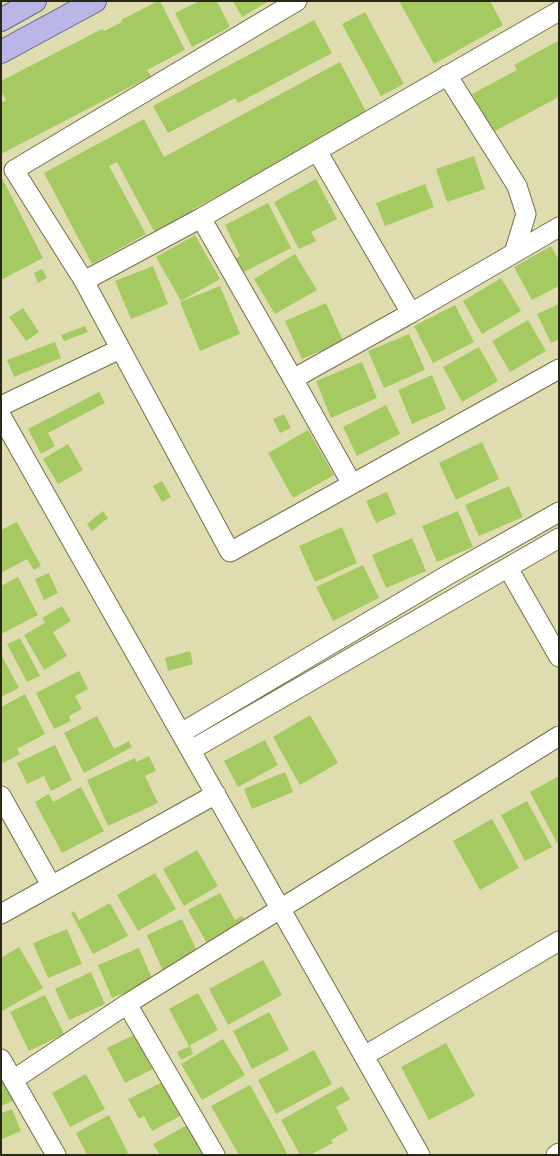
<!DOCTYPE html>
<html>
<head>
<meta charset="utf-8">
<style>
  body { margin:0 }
  #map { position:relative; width:560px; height:1156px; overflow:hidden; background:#dfddaf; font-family:"PT Sans",sans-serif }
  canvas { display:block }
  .frame { position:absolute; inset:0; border:2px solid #2a2917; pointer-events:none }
</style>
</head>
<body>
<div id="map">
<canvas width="560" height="1156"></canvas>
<div class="frame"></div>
</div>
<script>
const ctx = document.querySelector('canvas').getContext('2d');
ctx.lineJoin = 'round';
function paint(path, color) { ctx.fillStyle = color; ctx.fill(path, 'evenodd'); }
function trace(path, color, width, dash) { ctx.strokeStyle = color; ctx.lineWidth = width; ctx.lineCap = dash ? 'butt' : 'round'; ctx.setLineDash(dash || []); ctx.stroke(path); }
paint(new Path2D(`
  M158,1H160L185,50L147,70L151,76L1,154V103L6,100L1,90V81L102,29L104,31L122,22L121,20Z
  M200,1H217L230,27L192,47L175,13Z
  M233,1H269L242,17Z
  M399,1H490L503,25L434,64Z
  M365,12L404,84L381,96L342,24Z
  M314,20L332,53L238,103L235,98L168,133L153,106Z
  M558,41L559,44V97L493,132L472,94L517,70L514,65Z
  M340,62L368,115L192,210L195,214L156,235L117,162L109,166L146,234L92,264L44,173L144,119L164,157Z
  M474,156L485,189L447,202L436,169Z
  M1,176L43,258L1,280Z
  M316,179L337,219L311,232L316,241L299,249L274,202Z
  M425,184L434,207L385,226L376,203Z
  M268,203L291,248L236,276L229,262L240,256L225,225Z
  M195,235L220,279L181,301L156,257Z
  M551,246L559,260V286L532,300L514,267Z
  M295,254L317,290L275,314L254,279Z
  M153,266L168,304L131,319L115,281Z
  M42,269L47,278L38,283L34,273Z
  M501,278L521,311L482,334L463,301Z
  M220,286L240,334L200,351L180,302Z
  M326,303L343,341L302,359L285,321Z
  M559,304V339L551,343L537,314Z
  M455,305L474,342L433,363L414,326Z
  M23,308L39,332L26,341L9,317Z
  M528,320L546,351L510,372L492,341Z
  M85,326L88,332L64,341L61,335Z
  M409,334L425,370L384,388L368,351Z
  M55,342L61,358L14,377L7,360Z
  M479,347L498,381L462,402L443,367Z
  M362,362L377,398L331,418L316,381Z
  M432,375L446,409L412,424L398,390Z
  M99,392L105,403L48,433L55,446L41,454L28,429Z
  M386,405L400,434L357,456L343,427Z
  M284,414L291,428L280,433L273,419Z
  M308,430L334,475L293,498L268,453Z
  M482,442L499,479L456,500L439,463Z
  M68,444L83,470L58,484L43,459Z
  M162,481L171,497L162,502L153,486Z
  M509,486L523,517L479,536L465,505Z
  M387,492L396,514L376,523L366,501Z
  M103,511L108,518L92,531L87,524Z
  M458,511L473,547L437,562L422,526Z
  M17,522L41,566L34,570L27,559L1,573V530Z
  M342,527L357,563L315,582L299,546Z
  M412,538L426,571L386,588L372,555Z
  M363,565L379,598L333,621L316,587Z
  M49,573L58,593L44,600L35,579Z
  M18,577L38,615L1,634V586Z
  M62,606L71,621L53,632L67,656L44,670L24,635L45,623L42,618Z
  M20,638L40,676L27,682L7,644Z
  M190,651L193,664L168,671L165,658Z
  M1,654L19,688L1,697Z
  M79,671L88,689L75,696L82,709L69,716L71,721L54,729L36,693Z
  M25,694L45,734L17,749L20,754L3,763L1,758V750L3,749L1,745V707Z
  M310,715L338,763L300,785L273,737Z
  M97,716L114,749L129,741L132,747L84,773L64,733Z
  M265,740L278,765L238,787L224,761Z
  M55,745L72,780L51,791L44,776L27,784L17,763Z
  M149,756L156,771L145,776L158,803L108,826L87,780L135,758L136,762Z
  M285,772L293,792L252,809L244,789Z
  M559,776V842L557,843L530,792Z
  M81,787L104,831L62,853L35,802L49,794L53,802Z
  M527,801L552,847L525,861L501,815Z
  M492,819L519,868L480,890L453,841Z
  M197,850L218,886L184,906L163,869Z
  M155,873L176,909L138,931L117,895Z
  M220,893L235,920L242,916L248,926L209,947L188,910Z
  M110,903L128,936L93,954L71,913L74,911L79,920Z
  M182,919L199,955L163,971L147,935Z
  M67,929L82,964L48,978L33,943Z
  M19,947L43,988L2,1011L1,1009V958Z
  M139,948L153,981L112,998L98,965Z
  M263,960L282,995L228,1025L209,989Z
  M91,972L105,1004L69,1020L55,989Z
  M198,993L218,1030L189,1046L169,1009Z
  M45,995L64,1034L29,1051L10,1012Z
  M269,1012L289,1050L252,1069L233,1031Z
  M138,1033L155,1068L125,1083L107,1048Z
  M223,1039L245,1075L202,1100L181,1064Z
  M446,1043L475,1096L429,1120L401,1067Z
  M190,1046L193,1054L181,1060L177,1052Z
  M314,1050L332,1084L276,1114L258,1080Z
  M1,1073L17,1099L1,1106Z
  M86,1074L105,1109L70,1127L52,1093Z
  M167,1080L184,1114L152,1131L144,1116L139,1119L128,1099Z
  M250,1085L272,1125L288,1155H239L211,1106Z
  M342,1086L350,1099L336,1107L348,1130L331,1140L333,1143L310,1155H300L281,1120Z
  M12,1109L21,1131L2,1139L1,1137V1113Z
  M109,1115L128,1153L124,1155H87L76,1133Z
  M189,1124L206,1155H160L153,1144Z`), '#a5ca61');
const minor = new Path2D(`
  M297,1L14,170L84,281L230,552L559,369
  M447,75L517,186L526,214L514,253
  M317,151L411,313L559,227
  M201,218L293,379L411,313
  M84,281L201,218L559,11
  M293,379L352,484
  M1,406L120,349
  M1,416L420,1155
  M508,568L559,657
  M181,733L446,576L559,512
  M191,750L559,538
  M1,796L51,885
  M1,914L216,794
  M127,1004L215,1155
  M364,1056L559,941
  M1,1059L56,1155
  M13,1080L127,1004L559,736
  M556,1155L559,1153`);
const primary = new Path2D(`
  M1,20L35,1
  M1,52L95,1`);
trace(minor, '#737046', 21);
trace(primary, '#6a6694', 24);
trace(minor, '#fff', 19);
trace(primary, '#bab7e7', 22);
</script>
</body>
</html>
